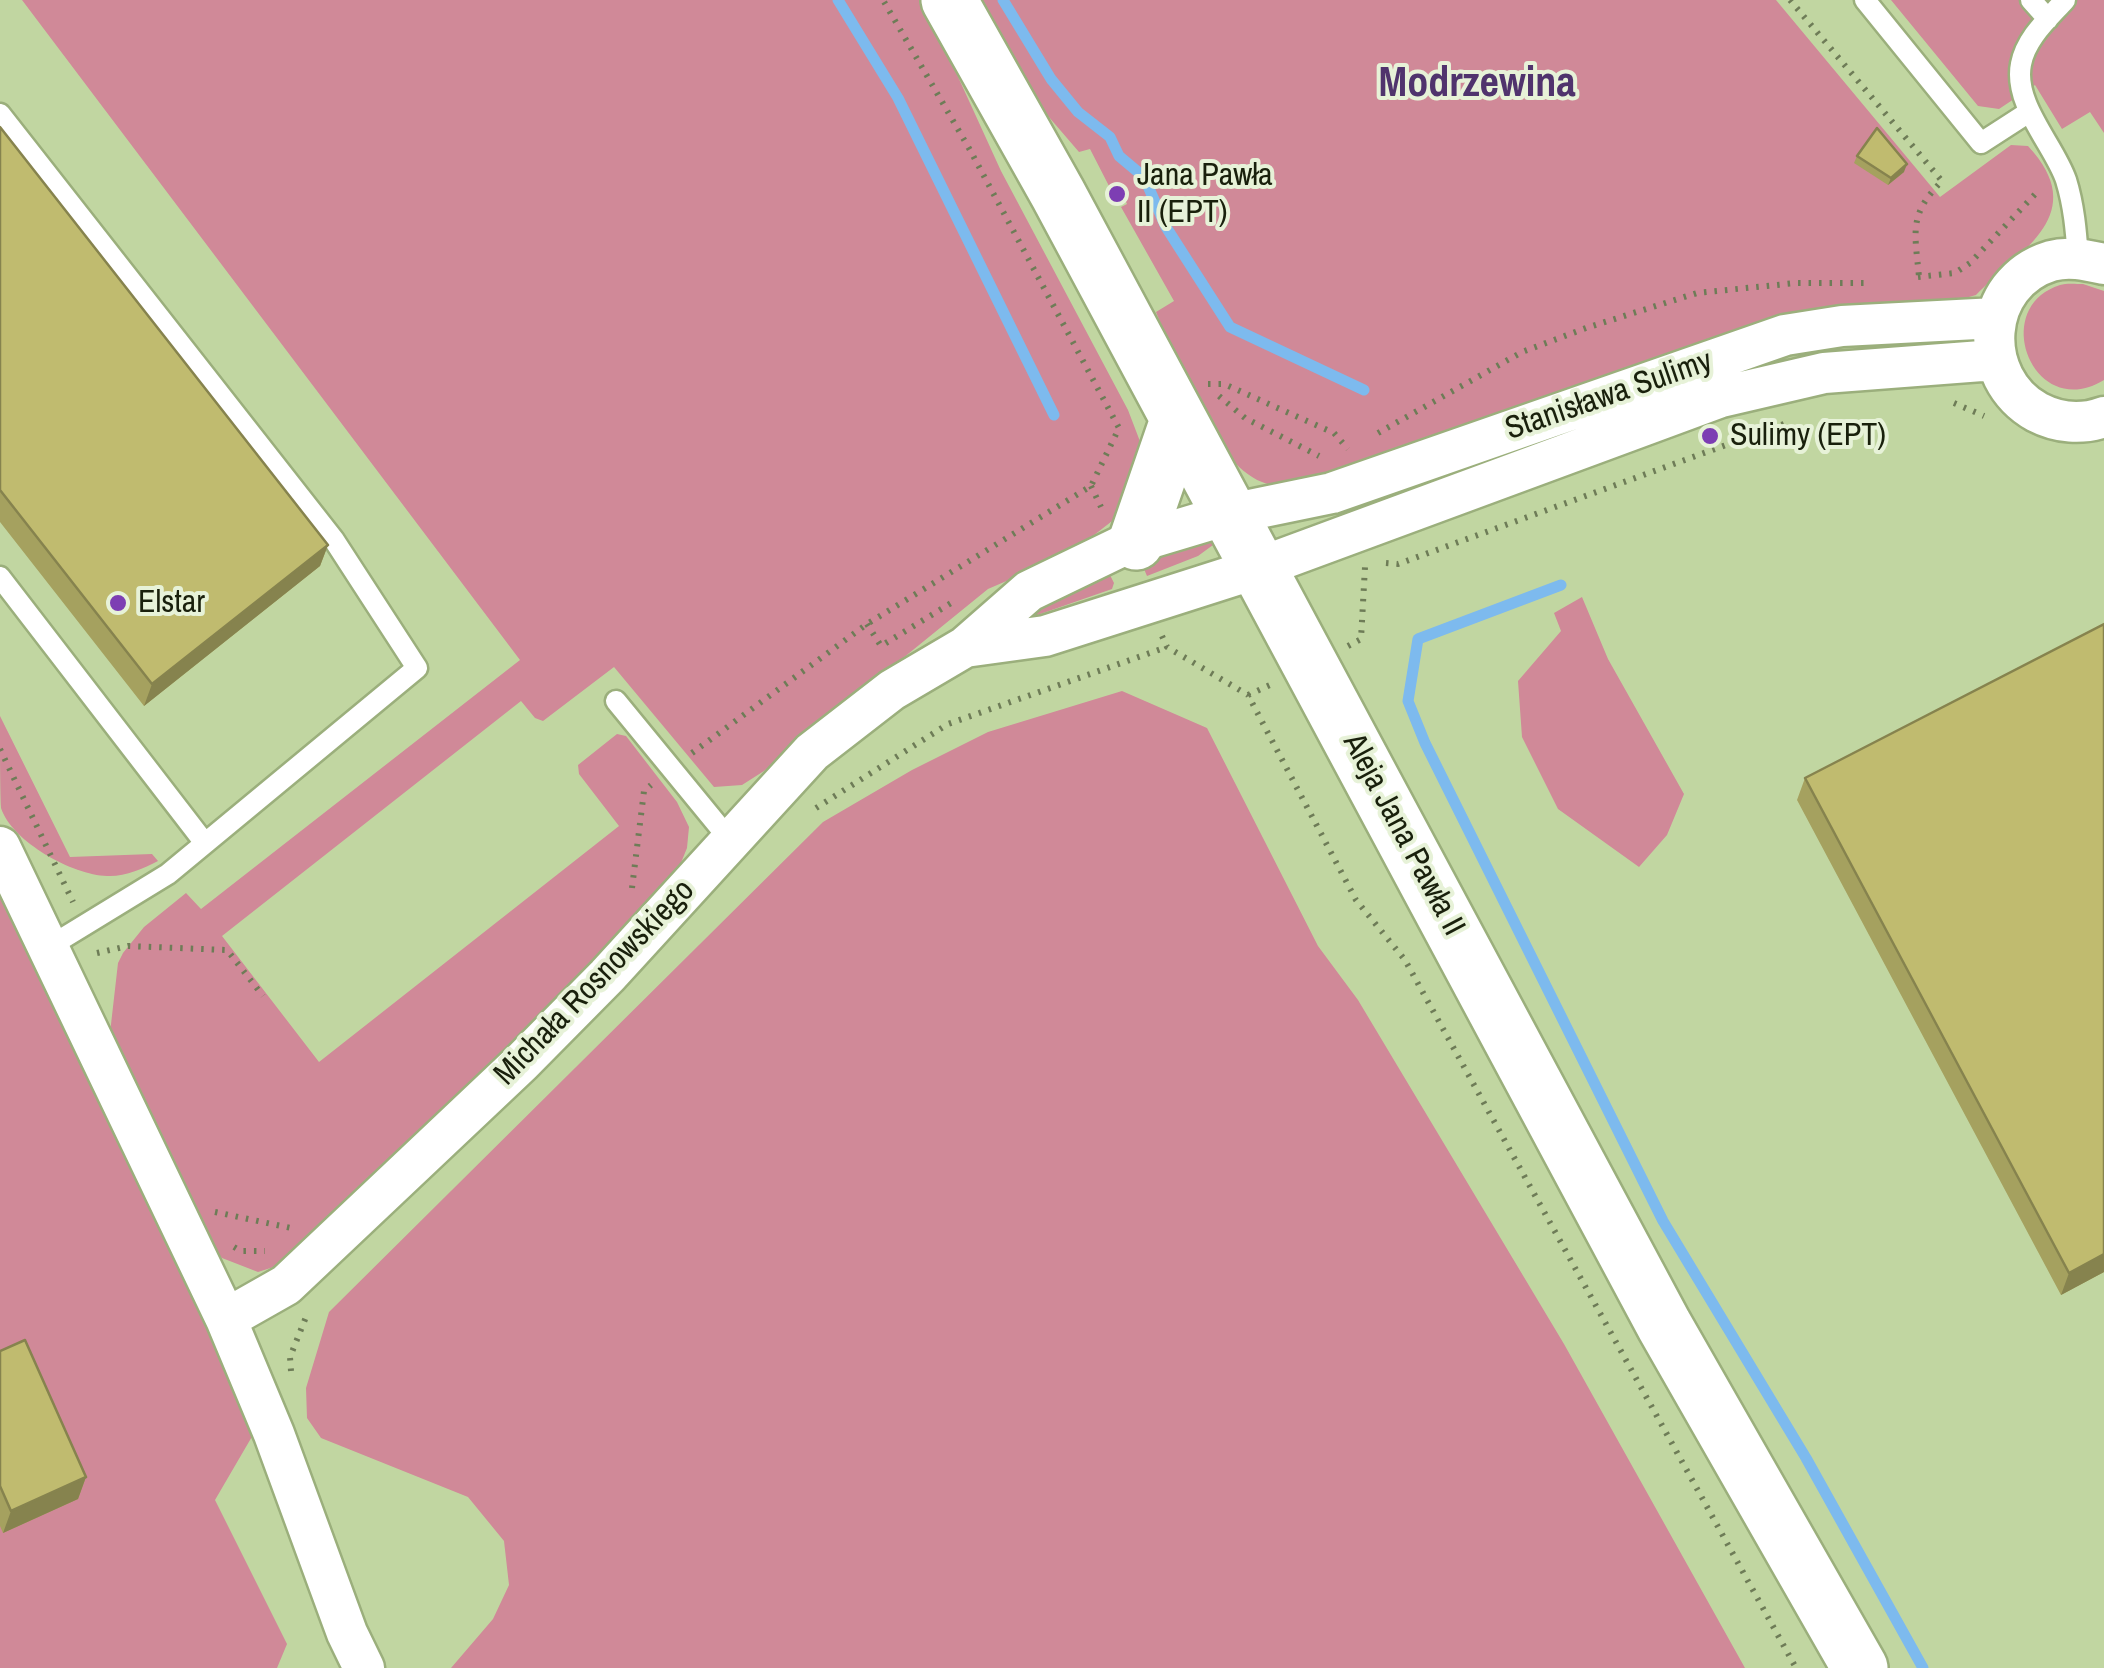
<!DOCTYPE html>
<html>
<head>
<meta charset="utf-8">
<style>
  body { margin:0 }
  canvas { display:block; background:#c1d6a1 }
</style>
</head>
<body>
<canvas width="2104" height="1668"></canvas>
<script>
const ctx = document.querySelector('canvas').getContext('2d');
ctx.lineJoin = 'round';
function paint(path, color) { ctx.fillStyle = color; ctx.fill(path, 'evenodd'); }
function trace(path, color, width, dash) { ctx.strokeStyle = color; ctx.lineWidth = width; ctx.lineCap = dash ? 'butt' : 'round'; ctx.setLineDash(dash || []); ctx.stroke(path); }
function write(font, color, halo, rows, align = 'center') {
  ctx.font = font + ' "Archivo Narrow",sans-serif'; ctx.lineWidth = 8; ctx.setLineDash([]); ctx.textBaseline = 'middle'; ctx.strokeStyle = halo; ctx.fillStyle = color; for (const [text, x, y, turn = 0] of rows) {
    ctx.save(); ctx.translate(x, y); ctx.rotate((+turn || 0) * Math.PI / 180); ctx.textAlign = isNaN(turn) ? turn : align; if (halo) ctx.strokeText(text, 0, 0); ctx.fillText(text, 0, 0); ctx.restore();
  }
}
paint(new Path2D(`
  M22,0H923L1001,171L1128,410L1141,444L1125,511L1071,553L988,589L764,771L742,785L714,787L614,667L543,721L535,718L521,701L222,936L319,1062L619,826L579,774L578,765L617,734L626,736L677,802L689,827L687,848L676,875L638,921L487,1072L283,1264L258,1272L222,1258L207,1246L110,1033L118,963L123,953L144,927L186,893L201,909L520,660Z
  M976,0H1776L1940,197L2011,145L2028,146C2091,214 2022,249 1976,295L1309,487C1294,486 1276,488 1262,482C1212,462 1176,360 1156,312L1174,301L1121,207L1127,204L1118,184L1109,186L1090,149L1079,152L1042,109Z
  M1891,0H2104V133L2090,112L2062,129L2035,85L1999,109L1978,106Z
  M2083,284L2104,291V380C2034,423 1988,308 2060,285C2066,283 2076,284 2083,284Z
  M1212,540L1213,545L1198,556L1147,576L1138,555Z
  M1107,569L1114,583L1112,589L1000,628Z
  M1582,597L1608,659L1684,794L1667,835L1639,867L1558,809L1522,737L1518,681L1561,631L1554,613Z
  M1122,691L1207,728L1318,946L1358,1000L1564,1344L1745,1668H451L493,1619L509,1585L504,1541L468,1497L321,1438L307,1418L306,1388L329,1312L823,822L912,770L988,732Z
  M0,716L70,857L152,854L158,861C143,869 124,877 107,876C73,875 12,842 1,808C0,790 0,738 0,716Z
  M0,881L257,1428L215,1500L287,1644L277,1668H0Z`), '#d08998');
trace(new Path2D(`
  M838,0L898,98L1054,415
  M1003,0L1051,79L1078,112L1110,137L1119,156L1144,177L1166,227L1230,327L1364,390
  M1561,585L1418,639L1408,701L1425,743L1663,1221L1806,1458L1923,1668`), '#7dbaee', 11);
const lane = new Path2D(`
  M1865,0L1981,143L2029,112
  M2031,0L2048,19
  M2065,0C2048,19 2026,38 2021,64C2013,104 2054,145 2066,180C2074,206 2076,231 2078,258
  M0,114L334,540L417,668L168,874L47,948
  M0,577L204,842
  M616,701L730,840`);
const street = new Path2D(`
  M2104,264C2086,260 2069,256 2051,261C1980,283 1976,378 2037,412C2058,423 2082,425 2104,417
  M965,647L1045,636L1258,568L1721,397L1824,373L1995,360
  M0,847L226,1319L274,1434L347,1633L364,1668
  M226,1319L286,1285L521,1063L607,976L812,752L892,690L965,647L1029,591L1120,547L1230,514L1332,493L1785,335L1842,326L1996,318`);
const secondary = new Path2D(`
  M949,0L1058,194L1664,1325L1860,1668
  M1136,542L1178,420`);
trace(lane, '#9baf7c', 25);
trace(street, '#9baf7c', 45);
trace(secondary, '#9baf7c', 60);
trace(new Path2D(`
  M1790,0L1942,181C1908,215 1915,232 1919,277
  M1918,277L1955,273L1970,263L2040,189
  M1208,384H1224L1334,433L1348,449
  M1219,396L1245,418L1319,456
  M1954,403L1984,416
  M1378,433L1522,352L1586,328L1697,293L1796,283H1869
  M1091,486L1101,507
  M1386,563L1398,564L1784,424
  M867,624L881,646L956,600
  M1162,636L1167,647L1248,695L1356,900L1405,960L1796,1668
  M1348,646L1361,639L1365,567
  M1248,695L1270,685
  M0,749L73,902
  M692,753L867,624L1091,486L1119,428L970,150L883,0
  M816,808L948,724L1167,647
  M632,888L644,791L651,785
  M97,953L128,946L227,950L263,996
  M215,1212L291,1228
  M234,1247L241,1251H265
  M291,1371L290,1357L306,1317`), '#6e7c57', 6, [2.5, 8]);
trace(lane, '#fff', 20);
trace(street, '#fff', 40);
trace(secondary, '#fff', 55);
paint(new Path2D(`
  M0,127L328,545L320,566L144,706L0,522Z
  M1857,156L1904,172L1888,185L1854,163Z
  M1805,778L2104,1272L2061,1295L1797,800Z
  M0,1351L86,1477L78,1499L3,1533L0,1526Z`), '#a5a15f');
paint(new Path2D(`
  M1907,164L1904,172L1888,185L1891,178Z
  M328,545L320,566L144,706L152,684Z
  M2104,1254V1272L2061,1295L2069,1273Z
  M86,1477L78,1499L3,1533L11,1511Z`), '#86834e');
const building = new Path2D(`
  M0,127L328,545L152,684L0,490Z
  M1877,128L1907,164L1891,178L1857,156Z
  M2104,624V1254L2069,1273L1805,778Z
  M25,1340L86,1477L11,1511L0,1486V1351Z`);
paint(building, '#c0bb6f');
trace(building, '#86834e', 2.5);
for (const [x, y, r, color] of [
  [1117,194,10,"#7d3eb3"],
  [1710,436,10,"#7d3eb3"],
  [118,603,10,"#7d3eb3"]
]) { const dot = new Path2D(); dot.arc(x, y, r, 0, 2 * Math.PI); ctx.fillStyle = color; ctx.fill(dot); trace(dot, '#e7f2d8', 4); }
write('32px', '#19200c', '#e7f2d8', [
  ["Jana Pawła",1137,176],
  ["II (EPT)",1137,213],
  ["Sulimy (EPT)",1730,436],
  ["Elstar",138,603]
], 'left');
write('32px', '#19200c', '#e7f2d8', [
  ["Stanisława Sulimy",1609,396,-19],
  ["Aleja Jana Pawła II",1403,835,62],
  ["Michała Rosnowskiego",595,983,-46]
]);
write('bold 42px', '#50336d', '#e7f2d8', [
  ["Modrzewina",1477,85]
]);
</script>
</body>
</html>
